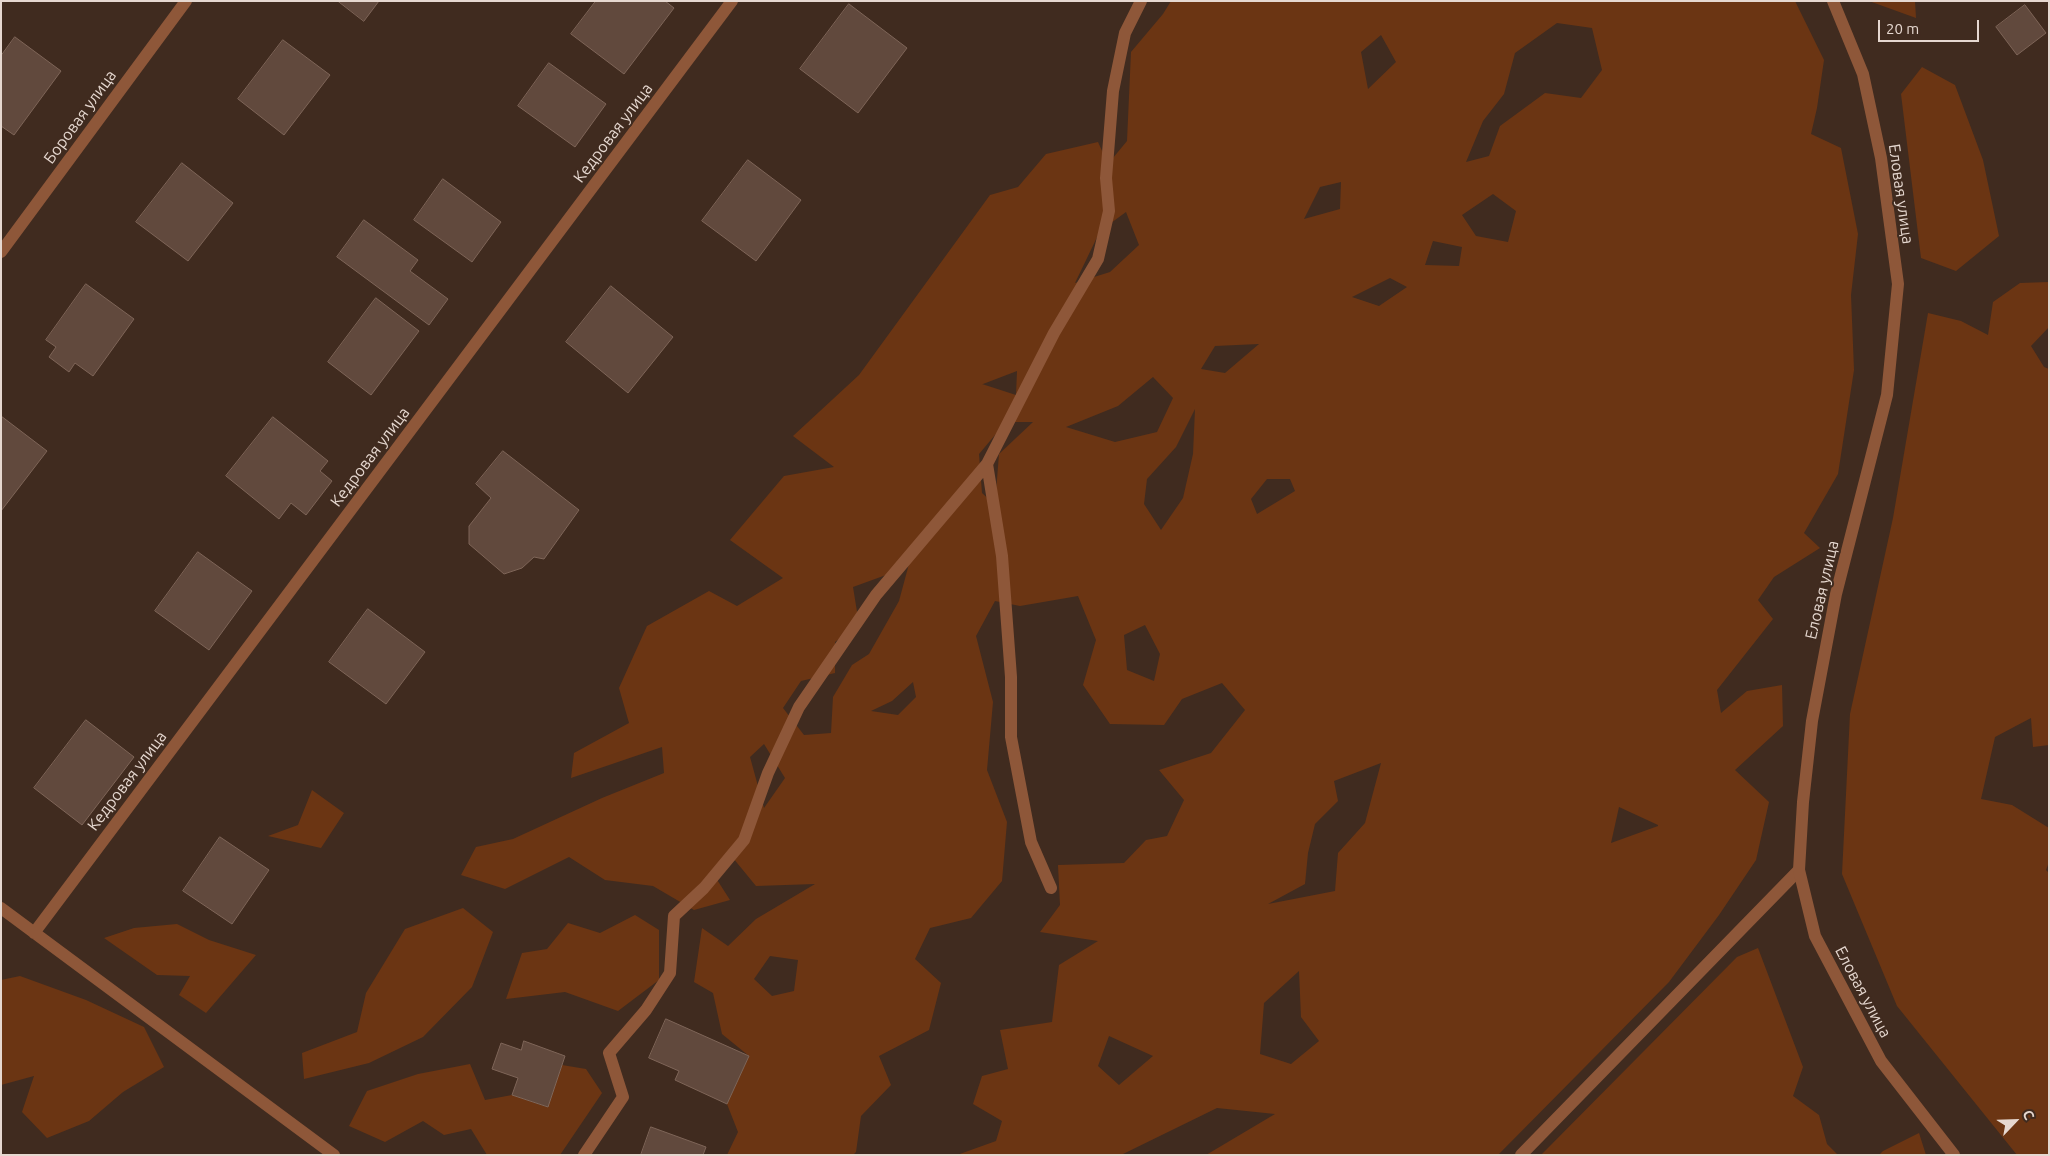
<!DOCTYPE html>
<html>
<head>
<meta charset="utf-8">
<style>
  body { margin:0 }
  #map { position:relative; width:2050px; height:1156px; overflow:hidden; background:#402b1f; font-family:Ubuntu,sans-serif }
  canvas { display:block }
  .frame { position:absolute; inset:0; border:2px solid #e6d8d0; pointer-events:none }
  .north { position:absolute; left:1990px; top:1096px; width:50px; height:50px; -webkit-text-stroke:4px #402b1f; paint-order:stroke; rotate:66deg; font-size:14px; font-weight:700; line-height:20px; text-align:center; color:#e6d8d0 }
  .north::after { content:''; display:block; margin:auto; width:18px; height:22px; background:#e6d8d0; clip-path:polygon(50% 0,100% 100%,50% 72%,0 100%) }
  .scale { position:absolute; left:1878px; top:20px; width:101px; height:22px; box-sizing:border-box; border:2px solid #e6d8d0; border-top:0; padding-left:6px; font-size:15px; line-height:18px; white-space:nowrap; color:#e6d8d0; -webkit-text-stroke:4px #402b1f; paint-order:stroke }
</style>
</head>
<body>
<div id="map">
<canvas width="2050" height="1156"></canvas>
<div class="frame"></div>
<div class="north">С</div>
<div class="scale">20 m</div>
</div>
<script>
const ctx = document.querySelector('canvas').getContext('2d');
ctx.lineJoin = 'round';
function paint(path, color) { ctx.fillStyle = color; ctx.fill(path, 'evenodd'); }
function trace(path, color, width, dash) { ctx.strokeStyle = color; ctx.lineWidth = width; ctx.lineCap = dash ? 'butt' : 'round'; ctx.setLineDash(dash || []); ctx.stroke(path); }
function write(font, color, halo, rows, align = 'center') {
  ctx.font = font + ' Ubuntu,sans-serif'; ctx.lineWidth = 4; ctx.setLineDash([]); ctx.textBaseline = 'middle'; ctx.strokeStyle = halo; ctx.fillStyle = color; for (const [text, x, y, turn = 0] of rows) {
    ctx.save(); ctx.translate(x, y); ctx.rotate((+turn || 0) * Math.PI / 180); ctx.textAlign = isNaN(turn) ? turn : align; if (halo) ctx.strokeText(text, 0, 0); ctx.fillText(text, 0, 0); ctx.restore();
  }
}
paint(new Path2D(`
  M1171,1H1795L1824,60L1817,108L1811,134L1841,148L1858,234L1851,295L1854,370L1838,474L1804,533L1820,548L1774,577L1758,600L1773,619L1717,690L1721,713L1747,691L1782,685L1783,726L1735,770L1769,802L1756,860L1719,915L1669,982L1498,1155H1206L1275,1114L1217,1108L1121,1155H957L996,1141L1002,1121L973,1104L982,1076L1008,1069L1000,1030L1052,1022L1059,965L1098,941L1040,932L1060,905L1058,865L1124,863L1146,840L1167,836L1184,800L1159,770L1211,753L1245,710L1222,683L1182,699L1164,725L1110,724L1083,685L1096,640L1078,596L1020,606L995,601L976,636L993,702L987,770L1007,822L1002,881L971,918L930,928L915,959L941,983L929,1030L879,1056L891,1085L861,1116L856,1152L853,1155H727L738,1132L727,1104L749,1056L722,1034L713,993L694,982L702,928L728,946L756,919L815,884L756,886L733,858L714,875L730,900L694,910L653,886L605,880L569,857L505,889L461,875L476,847L513,839L602,798L664,773L662,747L571,778L574,753L629,723L619,688L647,626L709,591L737,606L783,578L730,540L784,476L834,467L793,436L859,375L990,195L1018,187L1046,154L1098,142L1108,164L1127,141L1131,52L1163,14ZM1557,23L1592,28L1602,70L1581,98L1545,93L1500,126L1489,156L1466,162L1483,121L1504,94L1515,53ZM1381,35L1396,62L1368,89L1361,52ZM1341,182L1340,209L1304,219L1320,187ZM1493,194L1516,211L1508,242L1476,236L1462,215ZM1126,212L1139,245L1110,272L1075,283L1100,231ZM1433,241L1462,247L1459,266L1425,265ZM1390,278L1407,287L1379,306L1352,297ZM1259,344L1225,373L1201,369L1215,346ZM1017,371L1016,395L982,384H983ZM1153,377L1173,398L1157,432L1115,442L1066,427L1118,406ZM1195,409L1193,454L1183,498L1161,530L1144,504L1147,479L1176,447ZM1006,422H1033L999,454L995,505L982,493L979,454ZM1267,479H1290L1295,491L1257,514L1251,499ZM913,549L899,601L869,654L852,665L833,697L831,733L804,735L783,708L801,681L835,673V642L859,624L853,587L886,575ZM1145,625L1160,654L1154,681L1127,670L1124,635ZM913,682L916,697L898,715L871,711L892,701ZM764,744L785,778L764,808L750,757ZM1381,763L1365,823L1338,853L1335,891L1268,904L1305,884L1308,853L1315,824L1338,801L1334,781ZM1619,807L1658,825V826L1611,843ZM770,956L798,960L794,991L772,996L754,979ZM1299,971L1301,1017L1319,1041L1291,1064L1260,1054L1264,1003ZM1109,1036L1153,1056L1119,1085L1098,1066Z
  M1869,1H1915L1916,18Z
  M1922,67L1955,85L1983,160L1999,236L1956,271L1921,258L1901,94Z
  M2049,282V327L2031,346L2044,367L2049,369V745L2033,747L2031,718L1995,737L1981,799L2012,805L2049,828V862L2046,870L2049,873V1155H2017L1897,1006L1842,874L1850,714L1893,518L1928,313L1961,321L1988,335L1993,302L2020,283Z
  M312,790L344,813L321,848L268,836L298,825Z
  M463,908L493,932L472,987L423,1037L369,1063L304,1079L302,1053L357,1032L366,993L405,929Z
  M635,915L659,930V980L618,1011L565,992L506,999L522,953L547,949L568,923L600,933Z
  M177,924L209,940L256,955L206,1013L179,995L190,976L157,975L104,938L134,928Z
  M1758,948L1803,1067L1793,1096L1819,1115L1827,1144L1838,1155H1541L1737,957Z
  M20,976L86,1000L144,1027L164,1067L123,1092L89,1121L47,1138L22,1112L34,1076L1,1085V980Z
  M470,1064L485,1100L512,1095L547,1107L562,1065L586,1069L602,1093L560,1155H487L471,1129L444,1135L423,1121L385,1142L349,1126L367,1091L418,1074Z
  M1919,1133L1926,1155H1879L1883,1151Z`), '#6b3513');
const building = new Path2D(`
  M338,1H379L364,21Z
  M596,1H665L674,8L624,74L571,34Z
  M849,4L907,48L858,113L800,69Z
  M2025,5L2046,33L2017,55L1996,27Z
  M15,37L61,71L14,135L1,126V56Z
  M283,40L330,75L284,135L238,99Z
  M549,63L606,104L575,147L518,106Z
  M748,160L801,200L756,261L702,221Z
  M182,163L233,203L188,261L136,222Z
  M443,179L501,222L472,262L414,220Z
  M364,220L418,260L410,271L448,299L429,325L337,257Z
  M86,284L134,319L93,376L75,363L69,372L49,357L56,347L46,340Z
  M611,286L673,337L628,393L566,342Z
  M376,298L419,331L371,395L328,362Z
  M1,416L47,451L1,511Z
  M273,417L328,461L320,471L332,481L306,515L291,503L279,519L226,476Z
  M503,451L579,510L544,559L534,557L522,568L504,574L469,544V526L491,498L476,484Z
  M198,552L252,591L209,650L155,611Z
  M368,609L425,652L386,704L329,662Z
  M86,720L134,757L82,825L34,788Z
  M220,837L269,870L232,924L183,891Z
  M666,1019L749,1056L727,1104L675,1080L679,1071L649,1058Z
  M524,1041L565,1056L548,1107L512,1095L518,1078L492,1069L501,1043L521,1050Z
  M651,1127L706,1147L703,1155H641Z`);
paint(building, '#61493d');
trace(building, '#7e6558', 1);
trace(new Path2D(`
  M987,464L1002,556L1011,677V737L1031,842L1051,888
  M584,1155L623,1097L609,1053L646,1010L670,973L674,916L704,888L744,840L768,773L799,707L876,595L987,464L1054,333L1098,259L1109,211L1106,178L1113,91L1125,33L1141,1
  M1521,1155L1799,870`), '#8e5739', 12);
trace(new Path2D(`
  M1833,1L1863,74L1881,158L1898,284L1887,395L1836,594L1812,721L1803,802L1799,870L1815,936L1881,1061L1954,1155
  M1,252L186,1
  M1,908L334,1155
  M34,933L732,1`), '#8e5739', 12);
write('16px', '#e6d8d0', '#402b1f', [
  ["Боровая улица",80,117,-54],
  ["Кедровая улица",613,133,-53],
  ["Еловая улица",1901,194,82],
  ["Кедровая улица",370,457,-53],
  ["Еловая улица",1822,590,-77],
  ["Кедровая улица",127,781,-53],
  ["Еловая улица",1863,992,62]
]);
</script>
</body>
</html>
